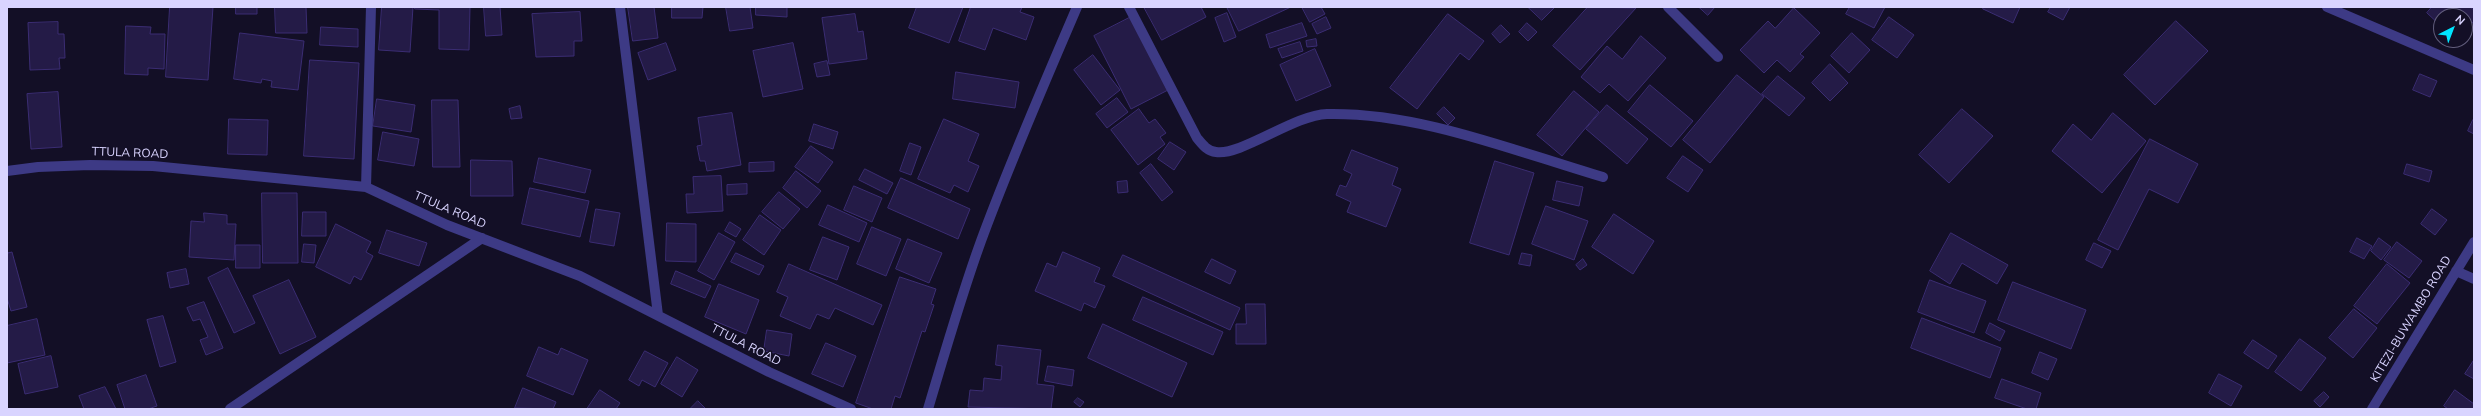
<!DOCTYPE html>
<html>
<head>
<meta charset="utf-8">
<style>
  body { margin:0 }
  #map { position:relative; width:2481px; height:416px; overflow:hidden; background:#130f26; font-family:Mulish,sans-serif }
  canvas { display:block }
  .frame { position:absolute; inset:0; border:8px solid #d9d4ff; pointer-events:none }
  .north { position:absolute; left:2433px; top:8px; width:40px; height:40px; box-sizing:border-box; background:#130f26; border:1px solid #625e7d; border-radius:50%; rotate:42deg; font-size:11px; font-weight:700; line-height:16px; text-align:center; color:#d9d4ff }
  .north::after { content:''; display:block; margin:auto; width:14px; height:18px; background:#00e5ff; clip-path:polygon(50% 0,100% 100%,50% 72%,0 100%) }
</style>
</head>
<body>
<div id="map">
<canvas width="2481" height="416"></canvas>
<div class="frame"></div>
<div class="north">N</div>
</div>
<script>
const ctx = document.querySelector('canvas').getContext('2d');
ctx.lineJoin = 'round';
function paint(path, color) { ctx.fillStyle = color; ctx.fill(path, 'evenodd'); }
function trace(path, color, width, dash) { ctx.strokeStyle = color; ctx.lineWidth = width; ctx.lineCap = dash ? 'butt' : 'round'; ctx.setLineDash(dash || []); ctx.stroke(path); }
function write(font, color, halo, rows, align = 'center') {
  ctx.font = font + ' Mulish,sans-serif'; ctx.lineWidth = 3; ctx.setLineDash([]); ctx.textBaseline = 'middle'; ctx.strokeStyle = halo; ctx.fillStyle = color; for (const [text, x, y, turn = 0] of rows) {
    ctx.save(); ctx.translate(x, y); ctx.rotate((+turn || 0) * Math.PI / 180); ctx.textAlign = isNaN(turn) ? turn : align; if (halo) ctx.strokeText(text, 0, 0); ctx.fillText(text, 0, 0); ctx.restore();
  }
}
const building = new Path2D(`
  M170,7H213L208,80L166,77Z
  M236,7H257V14H236Z
  M275,7H306L307,33H276Z
  M382,7H413L410,52L379,50Z
  M415,7H470L469,50L439,49V10L415,9Z
  M484,7H500L502,35L486,36Z
  M628,7H654L658,38L633,41Z
  M672,7H703L702,18H672Z
  M726,7H750L753,28L730,31Z
  M756,7H787V17L756,15Z
  M917,7H963L949,43L909,28Z
  M971,7H1022L1020,12L1034,17L1026,40L993,28L985,50L959,41Z
  M1144,7H1201L1206,17L1162,40Z
  M1227,7H1291L1239,31Z
  M1302,7H1321L1325,14L1310,22Z
  M1528,7H1555L1542,20Z
  M1588,7L1636,8L1580,70L1553,46Z
  M1699,7H1715L1708,15Z
  M1850,7H1885L1874,28L1846,14Z
  M1984,7H2020L2013,23L1983,9Z
  M2051,7H2070L2063,20L2048,12Z
  M2432,7H2470L2474,10V21L2465,31V16H2441V26L2427,13Z
  M1794,8L1820,33L1800,54L1804,57L1790,72L1777,60L1764,73L1740,50L1768,21L1775,28Z
  M580,12L582,41H574V56L536,57L532,14Z
  M1227,13L1236,37L1224,42L1215,18Z
  M855,14L858,32L863,31L867,59L829,64L822,18Z
  M1448,14L1484,41L1469,60L1460,53L1417,109L1390,88Z
  M1133,16L1170,89L1131,109L1094,36Z
  M1326,17L1331,28L1317,34L1312,24Z
  M1889,17L1914,35L1897,58L1872,40Z
  M2176,21L2208,51L2155,105L2124,75Z
  M58,22V34H64L65,58H59L60,69L30,70L28,23Z
  M1302,23L1307,36L1270,48L1266,35Z
  M1527,23L1537,32L1528,41L1519,32Z
  M1501,25L1510,34L1500,43L1492,34Z
  M126,26L151,27L150,34H165L164,69L148,68V75L125,74Z
  M321,27L358,29V47L320,45Z
  M240,33L304,41L298,90L271,87L272,81L262,79L261,83L234,79Z
  M1852,33L1870,50L1849,73L1831,56Z
  M1641,36L1666,58L1628,101L1609,84L1600,93L1581,77L1607,46L1622,59Z
  M1316,39L1317,46L1307,47L1306,41Z
  M1300,42L1303,51L1282,58L1278,49Z
  M666,43L676,70L648,80L638,53Z
  M793,43L803,89L763,97L753,51Z
  M1315,49L1331,86L1296,101L1280,65Z
  M1093,55L1120,90L1101,105L1074,70Z
  M310,60L359,63L354,159L304,156Z
  M827,61L830,75L817,77L814,64Z
  M1830,64L1848,83L1830,101L1812,83Z
  M956,72L1019,82L1015,108L953,99Z
  M2420,74L2437,81L2430,97L2413,90Z
  M1737,75L1764,97L1710,163L1683,140Z
  M1778,76L1805,98L1789,116L1762,94Z
  M1650,85L1693,121L1671,147L1628,112Z
  M1574,91L1599,112L1562,156L1537,135Z
  M58,92L62,147L31,149L27,94Z
  M1117,98L1128,112L1107,128L1096,114Z
  M377,99L415,105L411,132L373,126Z
  M432,100H458L460,167H433Z
  M1607,105L1648,139L1627,164L1586,129Z
  M520,106L522,118L511,119L509,109Z
  M1444,107L1455,118L1448,125L1437,114Z
  M1139,109L1149,123L1155,119L1166,133L1160,137L1165,144L1138,165L1111,130Z
  M1962,109L1993,136L1949,183L1919,155Z
  M732,113L741,165L707,171L705,161H700L697,146L702,145L698,118Z
  M2113,113L2146,141L2102,193L2052,151L2073,124L2091,140Z
  M229,119L268,120L267,155L228,154Z
  M944,119L979,134L968,161L979,166L968,192L954,185L950,193L918,179Z
  M2473,120L2474,121V134L2468,131Z
  M814,124L838,132L833,149L809,141Z
  M383,132L419,139L414,166L378,160Z
  M2150,139L2198,164L2178,203L2149,189L2118,250L2098,240Z
  M1170,142L1186,152L1174,170L1158,159Z
  M910,143L921,147L911,175L900,171Z
  M811,146L833,162L818,183L795,167Z
  M1352,150L1398,168L1392,185L1401,189L1386,227L1347,212L1351,202L1336,195L1340,185L1346,187L1352,174L1344,170Z
  M1683,156L1703,170L1688,192L1667,178Z
  M539,158L591,170L585,193L534,182Z
  M471,160L512,161L513,196H471Z
  M1495,161L1534,173L1509,255L1470,243Z
  M774,162V171L749,172V163Z
  M1151,164L1173,192L1162,201L1140,173Z
  M2407,164L2432,171L2429,182L2404,174Z
  M865,169L893,183L887,194L859,180Z
  M796,171L821,191L807,208L783,188Z
  M721,176L723,211L687,213L686,194H694L693,177Z
  M901,178L970,209L958,239L888,208Z
  M1127,181L1128,192L1118,193L1117,182Z
  M1557,181L1583,187L1579,206L1553,200Z
  M747,184V194L727,195V185Z
  M854,186L882,198L872,222L844,210Z
  M530,188L589,201L580,237L522,224Z
  M779,192L800,209L783,229L762,212Z
  M262,193H297L298,263H263Z
  M828,205L867,223L859,242L819,225Z
  M1546,206L1588,221L1574,260L1532,244Z
  M596,209L620,213L614,246L590,242Z
  M2432,209L2447,220L2435,235L2421,224Z
  M303,212H326V236H302Z
  M204,213L227,215V224H236L234,260L189,257L191,221L204,222Z
  M1614,214L1654,241L1633,274L1592,247Z
  M760,215L781,230L764,255L743,240Z
  M730,222L741,229L736,237L725,231Z
  M667,223L696,224V262L666,261Z
  M336,224L371,242L366,252L373,256L361,280L354,276L350,284L316,267Z
  M872,227L901,239L886,276L857,264Z
  M387,230L427,243L419,266L379,253Z
  M719,233L735,242L714,280L698,271Z
  M1951,233L2008,265L1997,284L1962,263L1950,284L1930,271Z
  M823,237L849,247L837,280L810,270Z
  M2357,238L2372,246L2364,259L2350,252Z
  M2379,238L2391,247L2381,260L2371,251Z
  M908,239L942,253L929,283L896,269Z
  M2397,242L2422,261L2409,278L2384,260Z
  M2094,243L2111,251L2102,268L2086,260Z
  M304,244L316,245L314,263L302,262Z
  M236,245H260V268H236Z
  M7,250L8,253L12,252L27,307L11,311L7,298Z
  M1063,252L1100,268L1094,282L1105,286L1095,308L1084,303L1081,311L1035,291L1047,263L1056,267Z
  M736,253L764,266L759,275L731,262Z
  M1522,253L1532,255L1530,266L1519,264Z
  M1123,255L1240,308L1230,330L1113,276Z
  M1212,259L1236,271L1230,284L1205,272Z
  M1583,259L1587,265L1580,270L1576,265Z
  M789,264L882,305L873,325L835,308L829,319L817,314L810,329L780,316L788,297L777,292Z
  M2387,264L2410,283L2377,324L2354,306Z
  M228,268L255,323L234,333L208,278Z
  M186,269L189,284L170,288L167,273Z
  M676,271L711,286L705,298L671,284Z
  M900,277L936,289L931,304L934,305L925,332L922,331L900,398L895,396L891,409H873L856,403Z
  M289,280L316,337L280,354L253,296Z
  M1930,280L1986,301L1974,333L1918,312Z
  M2013,282L2086,310L2071,349L1998,320Z
  M719,284L759,300L746,334L705,317Z
  M1143,297L1223,332L1213,355L1133,320Z
  M204,302L223,348L206,355L200,340L208,337L200,319L193,321L187,308Z
  M1246,304H1265L1266,344H1236V324H1246Z
  M2354,309L2377,328L2353,358L2329,338Z
  M163,316L176,362L160,367L147,320Z
  M1922,318L2001,348L1990,378L1911,348Z
  M37,319L45,355L7,363V326Z
  M1990,323L2005,331L2000,341L1986,333Z
  M1103,324L1187,363L1172,397L1088,358Z
  M767,330L792,334L789,356L764,351Z
  M2300,339L2326,358L2301,391L2275,372Z
  M2253,340L2277,356L2268,369L2244,353Z
  M826,343L856,356L843,387L812,374Z
  M998,345L1041,350L1037,384L1054,386L1051,409L968,407L970,390L983,391L984,378L1001,380L1002,366L996,365Z
  M539,347L558,355L561,348L588,360L573,395L527,376Z
  M645,351L668,363L655,387L642,380L639,386L629,380Z
  M2040,352L2057,359L2048,380L2032,373Z
  M51,356L58,387L25,394L18,364Z
  M677,357L698,370L682,397L661,384Z
  M2474,360V379L2465,374Z
  M1048,366L1074,370L1072,386L1045,381Z
  M2219,374L2242,386L2231,406L2209,393Z
  M146,375L157,406L148,409H125L117,385Z
  M2002,379L2041,393L2036,409H2027L1995,398Z
  M105,387L116,409H84L79,396Z
  M523,388L556,402L553,409L515,408Z
  M600,390L620,403L616,409H587Z
  M2455,390L2474,404V409H2448L2444,406Z
  M2324,392L2329,397L2320,407L2314,401Z
  M1078,398L1084,402L1080,407L1074,402Z
  M698,401L706,409H690Z`);
paint(building, '#241b47');
trace(building, '#3b2d73', 1);
trace(new Path2D(`
  M620,7L658,315
  M1129,7L1197,138C1202,144 1207,151 1216,152C1241,156 1294,115 1327,114C1419,112 1514,151 1603,177
  M1668,7L1718,57
  M2327,7L2474,70
  M7,171L38,167L90,165L153,166L366,187L447,225L580,276L769,372L851,409
  M366,187L371,7
  M2456,271L2474,279
  M230,409L482,238
  M928,409C945,352 961,296 981,241C1010,162 1044,84 1077,7
  M2372,409L2474,242`), '#3d3a85', 10);
write('12px', '#d9d4ff', '#130f26', [
  ["TTULA ROAD",130,153,2],
  ["TTULA ROAD",450,210,23],
  ["KITEZI-BUWAMBO ROAD",2411,319,-59],
  ["TTULA ROAD",746,345,27]
]);
</script>
</body>
</html>
